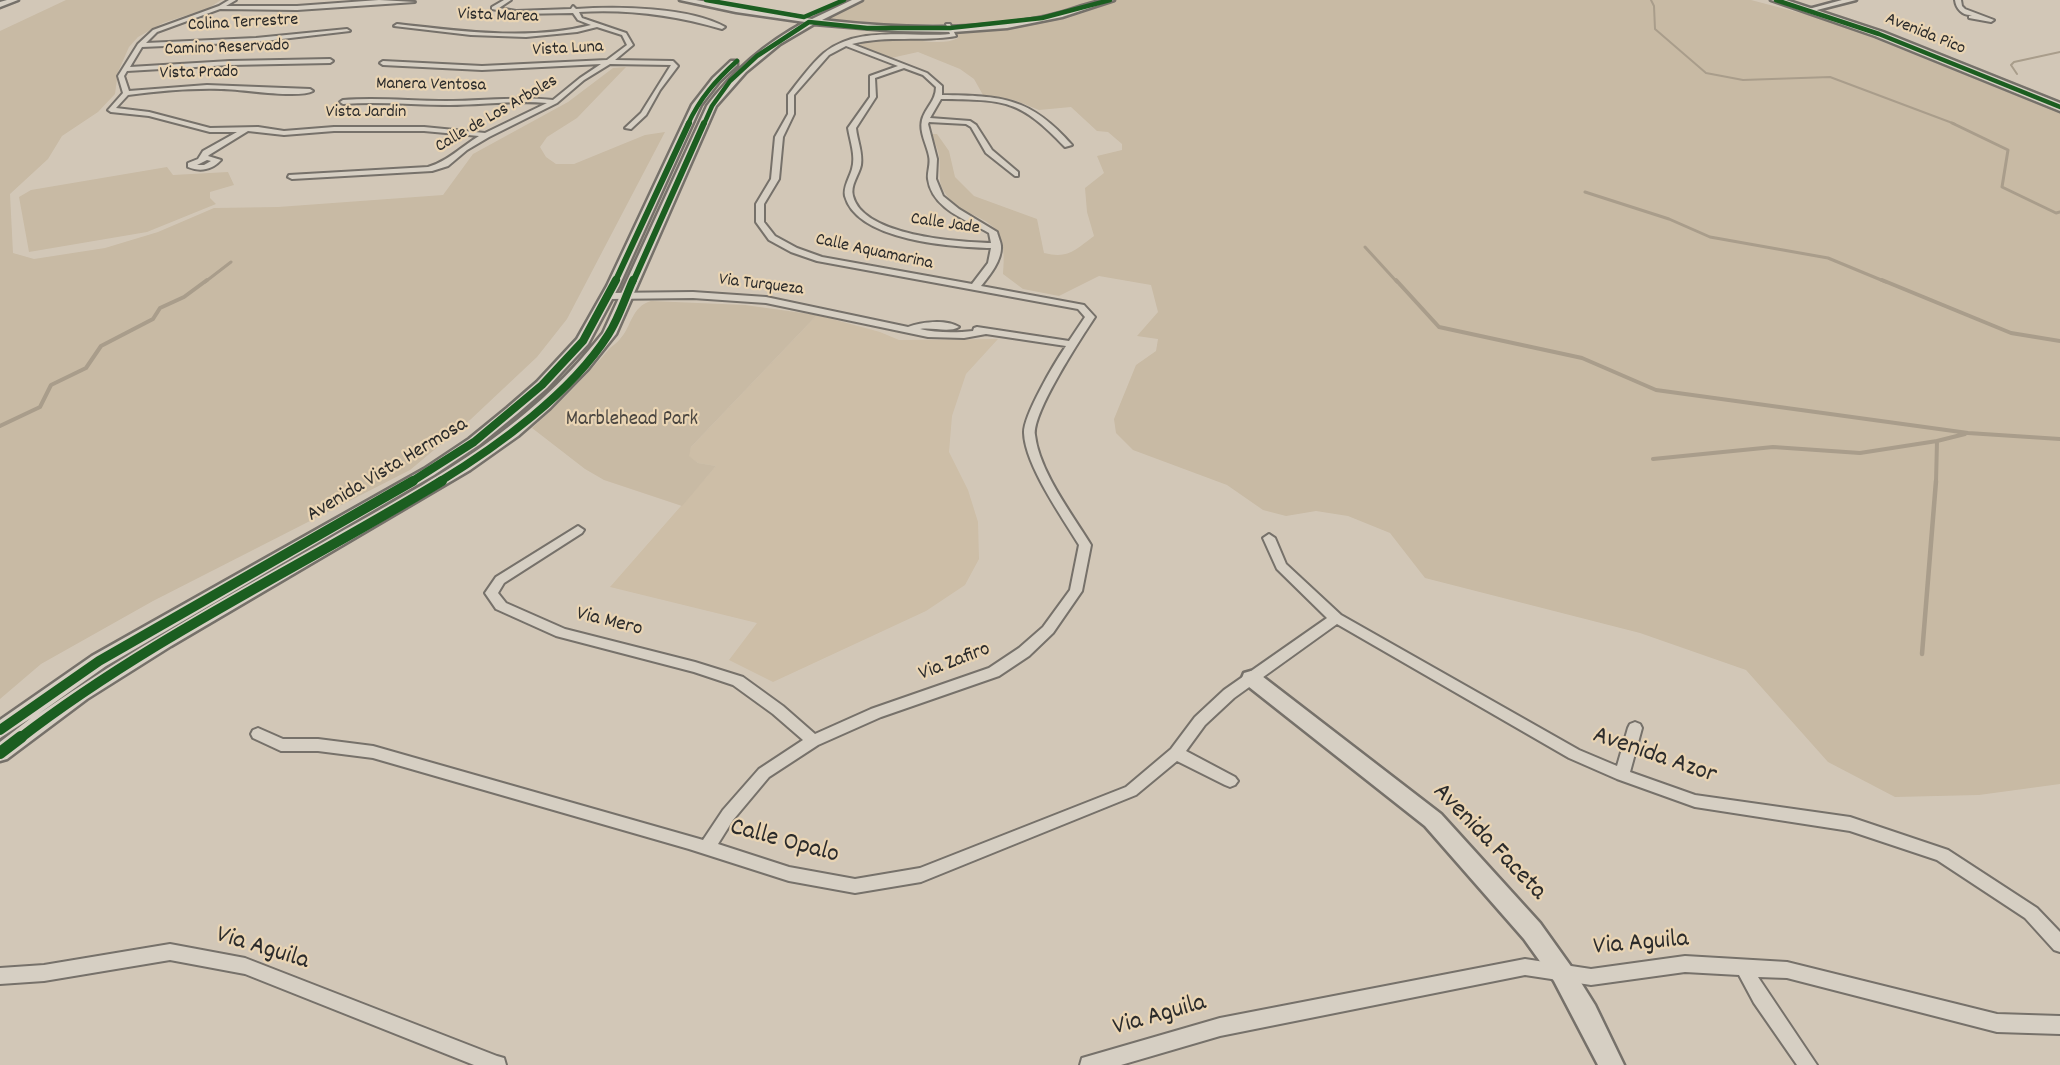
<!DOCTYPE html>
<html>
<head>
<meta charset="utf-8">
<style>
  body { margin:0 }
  canvas { display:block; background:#d2c7b7 }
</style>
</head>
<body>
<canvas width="2060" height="1065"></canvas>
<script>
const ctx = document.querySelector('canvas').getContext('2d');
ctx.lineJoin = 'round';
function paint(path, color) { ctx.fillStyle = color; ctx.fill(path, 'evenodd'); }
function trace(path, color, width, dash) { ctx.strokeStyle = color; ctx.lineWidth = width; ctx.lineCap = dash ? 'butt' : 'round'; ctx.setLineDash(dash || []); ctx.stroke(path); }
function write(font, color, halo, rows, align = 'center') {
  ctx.font = font + ' Dekko,sans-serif'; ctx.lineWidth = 4.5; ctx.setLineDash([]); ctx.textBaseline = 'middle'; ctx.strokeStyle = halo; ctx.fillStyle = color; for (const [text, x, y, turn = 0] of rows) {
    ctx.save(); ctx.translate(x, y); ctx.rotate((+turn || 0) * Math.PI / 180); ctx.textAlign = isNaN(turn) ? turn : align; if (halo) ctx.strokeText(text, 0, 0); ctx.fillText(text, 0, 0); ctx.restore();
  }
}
paint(new Path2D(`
  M817,315L880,332L899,340L998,339L966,374L952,416L949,452L968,490L978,522L979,559L965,585L926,611L773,682L729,660L757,623L610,587L716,466L698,463L688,456L691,447Z`), '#cdbea7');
paint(new Path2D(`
  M66,0H221L209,8L163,23L138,37L129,47L118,72L115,94L98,112L62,136L48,159L10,194L13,253L34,259L105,248L158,232L214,208L278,207L443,195L473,154L568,102L613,68L626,67L577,118L547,137L540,147L546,157L556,164H574L645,135L665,132L567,319L537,357L470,420L410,470L153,601L41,664L0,699V31Z
  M863,0H1751L1831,21L2060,113V784L1979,795L1895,797L1828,762L1746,670L1640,633L1425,578L1390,533L1348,516L1316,511L1286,516L1263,510L1227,485L1133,450L1116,433L1114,419L1136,365L1156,351L1158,339L1137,336L1158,312L1151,285L1099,276L1059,296L1023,289L1003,274C1011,204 964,229 942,188C938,180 941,166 939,156C938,149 934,141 932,134H937L949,151L955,177L974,196L1037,219L1044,253C1069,259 1075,250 1094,236L1087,212L1085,188L1104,173L1097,156L1122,150V144L1108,132L1097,131L1071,107L1039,110L1014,100L983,95L974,79L960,69L918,52L891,58L859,45C889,27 933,51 958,38L948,24H880L829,20L833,14Z
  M167,167L173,175L228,172L234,185L210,192V198L216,204L147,232L29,252L19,197L31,190Z
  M651,301L745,305L817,315L691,447L689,456L698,463L716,466L682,506L604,480L585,469L532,428C562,401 584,378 610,348C613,345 617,343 620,339C632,326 631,307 651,301Z`), '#c8baa4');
trace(new Path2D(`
  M1651,0L1654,6L1655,29L1706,73L1743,80L1830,77L1955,124
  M2017,74L2011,65L2014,62L2060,52`), '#a99d8b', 2);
trace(new Path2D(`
  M1952,123L2008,150L2002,187L2056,213L2060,212
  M1585,192L1669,219L1710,237L1828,258L1886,282
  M1365,247L1397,282
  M205,282L231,262`), '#a99d8b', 3);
trace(new Path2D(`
  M1396,280L1439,327L1582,358L1656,390L1968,433L2060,439
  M1882,280L2011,333L2060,341
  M0,426L40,407L51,385L86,368L101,346L153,319L160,308L184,297L207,280
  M1653,459L1773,447L1860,453L1937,441
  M1936,482L1937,441L1965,434`), '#a99d8b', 4);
trace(new Path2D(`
  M1922,654L1936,481`), '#a99d8b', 4.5);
const street = new Path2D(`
  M229,0H236L226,6H297L379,0L415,2L297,10L220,9L157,32L146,43L256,38L347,29L350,31L256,42L142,47L130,67L230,61L330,59L333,61L330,63L230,65L127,71L124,76L129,91L207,85L310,89L313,91C298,99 242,89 221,89C190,88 159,91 128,95L116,108L149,112L210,128L258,127L284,131L334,127H424L485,133L547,103C515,100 482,105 450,105C414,105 379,101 343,104L340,102L343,100C377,97 411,101 446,101C482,101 518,96 553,100L580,78L601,64L482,70L383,65L380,63L383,61L482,66L607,60L627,45L622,35L597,27L577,32L526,37L471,35L394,26L397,24C460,31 529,41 591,25L578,20L573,13L516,14L492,9V7L504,0H511L499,8L516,11L571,9L573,6L576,9C617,6 690,7 725,27L722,29C674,15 628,9 579,12L582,18L626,33L633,45L615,60L673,61L678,66L660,90L646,115L631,129L625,128L641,113L671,65L610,64L584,80L557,103L489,137L467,150L448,166L432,171L292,179L288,177L289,175L428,167C448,161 461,147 479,136L424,131H334L284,135L248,131L209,155L208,156L221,160C212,170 200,172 188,167V163L198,159L203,151L237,132H210L149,116L111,112L108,110L123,93L118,76L138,44L153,30L219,6ZM207,160L211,161L204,165H197Z
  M1955,0H1961L1962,6L1965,9L1994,20L1991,22L1969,18V16L1972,15C1963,16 1956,9 1955,0Z
  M946,24H950L956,36C922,42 887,35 852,44L927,73L942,86V95C1002,96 1030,97 1072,145L1065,147C1019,99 1006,100 941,99L930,118L970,121L976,125L992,150L1018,172V176H1015L986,153L971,127L966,124L929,122L928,124L937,159L936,179L943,196L959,209L997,232C998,236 1001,243 1001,246C1002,260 990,275 981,286L1084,305L1095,317C1081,338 1032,413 1035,435C1039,471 1072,514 1091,545L1082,591L1053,633L1029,656L999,676L881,717L818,745L769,777L733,820L718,844L789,867L855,879L920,868L1126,787L1171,749L1195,717L1224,690L1327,618L1277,569L1263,538L1269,534L1275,538L1286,564L1341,615L1579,750L1617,766L1628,728L1630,724L1635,722L1640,724L1642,728L1630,772L1695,795L1850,817L1948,850L2037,908L2060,932V952L2054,950L2025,918L1937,860L1850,831L1695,807L1617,779L1569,758L1337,624L1234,698L1205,725L1186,751L1235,777L1238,781L1235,785L1230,787L1225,785L1177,761L1136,795L921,882L855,893L789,881L689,849L373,758L318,751H281L253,738L251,734L253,730L258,728L283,739H318L373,746L703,840L723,810L759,769L803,740L773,714L733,685L694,672L556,636L496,609L485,593L496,577L578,526L584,530L582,533L504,583L498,593L506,603L565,629L695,662L743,677L783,706L815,734L871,709L989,668L1019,648L1043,627L1070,590L1079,545C1062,517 1025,465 1024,433C1023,416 1055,362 1066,346L986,334L964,338L928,337L766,303L693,298L608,299L603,296L608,293L693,292L766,297L908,327C921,322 946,319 959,327C949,333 932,327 920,329C936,333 956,333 973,331L974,328L977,327L1069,341L1085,317L1078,309L817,261L791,252L769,240L756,222V204L771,179L775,137L788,114V95C799,81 811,64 824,53C859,25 910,38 950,34ZM846,46L898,66L870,76V97L848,128C850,141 856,156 852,169C850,177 843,187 845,196C857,241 953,247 991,248L988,263L972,284L822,257L797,248L775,236L764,222V204L779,179L783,137L794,114V95L829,55ZM904,68L923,75L936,87C936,101 925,108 922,120C919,132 927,145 929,156C931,164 927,172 928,179C932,209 967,220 989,233L991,243C957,242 863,236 853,196C850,185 859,175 861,165C863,152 857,140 856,128L876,97L875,78Z
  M170,944L245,958L497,1056L504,1058L506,1065H474L245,974L170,960L44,981L0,984V968L44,965Z
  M1685,956L1787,962L1997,1014L2060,1016V1034L1997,1032L1787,978L1758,977L1817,1065H1797L1754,1003L1739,975L1685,972L1591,985L1525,975L1220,1036L1121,1065H1080L1082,1058L1089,1056L1220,1018L1525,959L1591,969Z`);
const secondary = new Path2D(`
  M7,0H18L0,7V2Z
  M680,0H696L812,19L852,0H862L822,20C882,27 945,30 1006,23C1024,21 1043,18 1060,13C1078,8 1095,0 1114,0L1062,17L1007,28L953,32L898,31L814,24L780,44L746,72L716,106L616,334L588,369L550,408L518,436L470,470L171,646L87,699L7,759L0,761V742L31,718L0,738V720L92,656L424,469L469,439L507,408L537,382L577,339L607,286L692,105L713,78L731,61H737V65L719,82L701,105L619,286L588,344L547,388L517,414L479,445L434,475L106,666L37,715C129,651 227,596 325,541C433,479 524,434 603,333L707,106C734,70 766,43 805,22L736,12Z
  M1842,0H1856L1809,12L1805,10Z
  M1251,671L1258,673L1441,814L1540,923L1570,965L1595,1005L1624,1065H1598L1554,981L1524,939L1425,826L1244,683L1242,678L1244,673Z`);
const highway = new Path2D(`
  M1771,0H1786L1883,32L2060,103V111L1875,36Z`);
trace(street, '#76716a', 4);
trace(secondary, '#76716a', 5);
trace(highway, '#76716a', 5);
paint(street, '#d6cfc3');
paint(secondary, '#d6cfc3');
paint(highway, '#d6cfc3');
trace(new Path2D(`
  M706,0L804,17L844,0
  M1776,0L1879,34L2060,107
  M688,124C700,98 716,80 737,61
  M704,124L712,106L730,81L757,56L809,22L867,28H950L1042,18L1110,0`), '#1b5e20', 4.5);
trace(new Path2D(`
  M615,282L689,123
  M633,282L704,123`), '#1b5e20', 6);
trace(new Path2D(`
  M411,482L474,442L542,385L583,341L616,280
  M439,482C498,446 571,393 608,335C619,318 625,298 633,280`), '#1b5e20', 8);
trace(new Path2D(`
  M0,730L99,661L413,481
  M19,739C150,638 301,567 442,481`), '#1b5e20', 10);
trace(new Path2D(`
  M0,753L21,737`), '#1b5e20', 12);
write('18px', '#2b2b2b', '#e9d4b3', [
  ["Vista Marea",498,17,2],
  ["Colina Terrestre",243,24,-3],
  ["Avenida Pico",1925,35,22],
  ["Camino Reservado",227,49,-2],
  ["Vista Luna",568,50,-3],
  ["Vista Prado",199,74,-1],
  ["Manera Ventosa",431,86,1],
  ["Vista Jardin",366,114],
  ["Calle de Los Arboles",497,115,-30],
  ["Calle Jade",945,225,8],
  ["Calle Aquamarina",874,253,12],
  ["Via Turqueza",761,286,7]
]);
write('21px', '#494540', '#e9d4b3', [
  ["Marblehead Park",632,421]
]);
write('21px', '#2b2b2b', '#e9d4b3', [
  ["Avenida Vista Hermosa",388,471,-31],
  ["Via Mero",609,623,14],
  ["Via Zafiro",955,663,-21]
]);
write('26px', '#2b2b2b', '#e9d4b3', [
  ["Avenida Azor",1654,757,19],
  ["Calle Opalo",784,843,15],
  ["Avenida Faceta",1488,843,46],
  ["Via Aguila",1641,945,-5],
  ["Via Aguila",262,950,17],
  ["Via Aguila",1160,1017,-16]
]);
</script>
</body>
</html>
